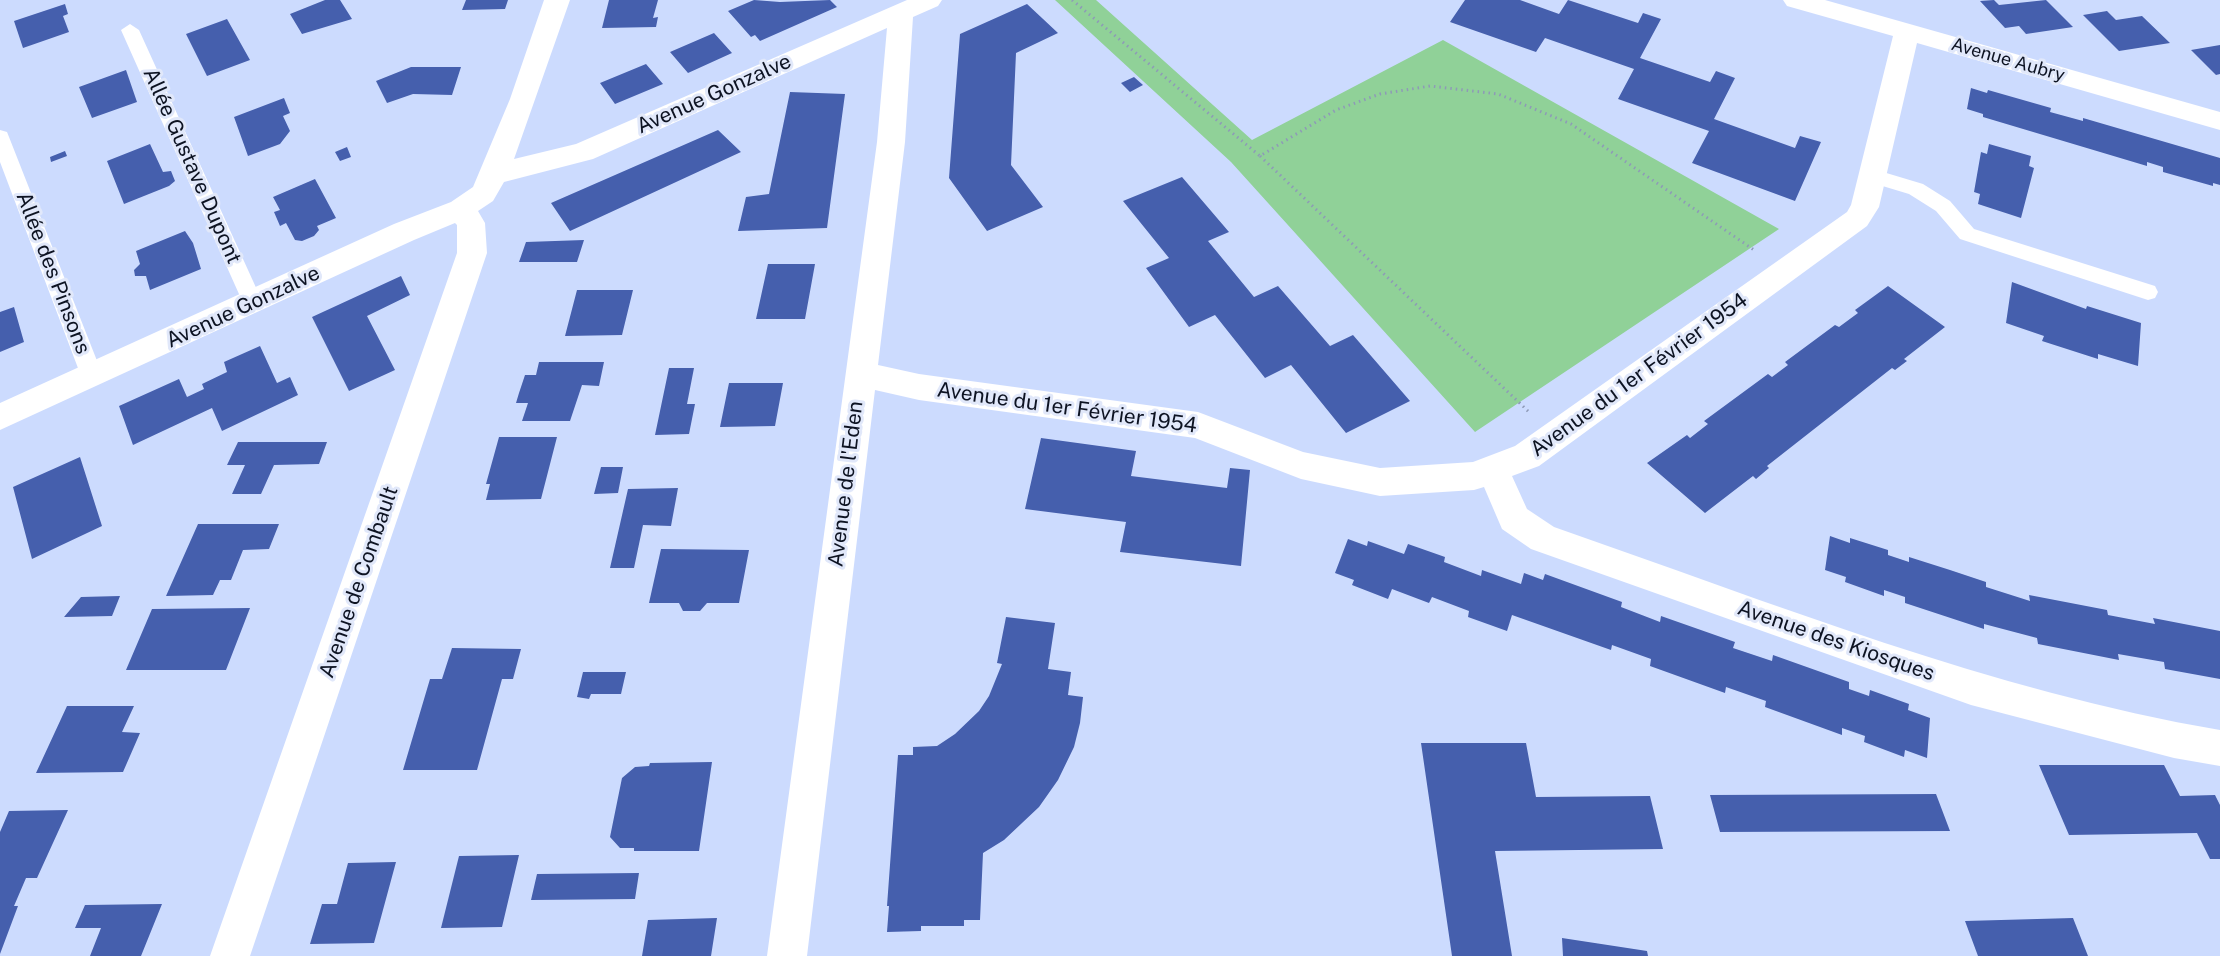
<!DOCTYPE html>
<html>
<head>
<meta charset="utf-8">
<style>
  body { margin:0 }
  canvas { display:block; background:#ccdbfe }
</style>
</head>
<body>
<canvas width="2220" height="956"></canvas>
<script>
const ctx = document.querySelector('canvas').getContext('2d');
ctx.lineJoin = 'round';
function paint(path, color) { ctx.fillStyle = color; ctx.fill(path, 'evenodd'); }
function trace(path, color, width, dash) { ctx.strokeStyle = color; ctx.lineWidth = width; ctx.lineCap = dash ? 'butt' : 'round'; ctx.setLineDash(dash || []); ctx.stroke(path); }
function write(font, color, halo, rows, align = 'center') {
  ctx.font = font + ' "Public Sans",sans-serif'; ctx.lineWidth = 6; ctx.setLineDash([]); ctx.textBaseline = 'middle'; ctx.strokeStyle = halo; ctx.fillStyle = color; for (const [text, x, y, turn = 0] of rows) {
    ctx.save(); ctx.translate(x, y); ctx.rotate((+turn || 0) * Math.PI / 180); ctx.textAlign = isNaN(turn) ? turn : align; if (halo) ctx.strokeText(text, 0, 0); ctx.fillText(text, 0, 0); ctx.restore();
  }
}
paint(new Path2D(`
  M1055,0H1096L1252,140L1443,40L1779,229L1475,432L1231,162Z`), '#90d198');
paint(new Path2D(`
  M325,0H340L352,19L302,34L290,14Z
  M466,0H508L505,9L462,10Z
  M609,0H658L653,18L658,17L656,27L602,28Z
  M754,0L780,2L830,0L837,7L760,41L755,35L751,37L728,11Z
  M1465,0H1520L1559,14L1568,0L1638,23L1643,13L1661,19L1640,58L1710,82L1716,71L1735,78L1714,119L1795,148L1800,136L1821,142L1795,201L1692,163L1709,131L1618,99L1634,69L1545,38L1536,52L1450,22Z
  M1994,0L1999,5L2046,0L2073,27L2026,34L2019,26L2005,28L1980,1Z
  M65,4L68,14L63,16L69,32L23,48L14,21Z
  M1027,4L1058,33L1016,53L1011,165L1043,207L987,231L949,178L960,34Z
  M2107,11L2116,20L2142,16L2170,43L2119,51L2083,15Z
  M227,19L250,60L207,76L186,34Z
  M714,33L732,53L688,73L670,52Z
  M2220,45V74L2216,75L2191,50Z
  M646,64L663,84L615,104L600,83Z
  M411,67H461L452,95L413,94L387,103L376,81Z
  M126,70L137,102L92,118L79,87Z
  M1134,77L1143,85L1130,92L1121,83Z
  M1971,88L1987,93L1988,90L2051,108L2050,112L2083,121V118L2220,158V185L2213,183V186L2163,172V167L2147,162V166L1983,117V114L1967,109Z
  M790,92L845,94L827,228L738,231L746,197L769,194Z
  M284,98L290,113L283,116L290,131L280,144L248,156L234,117Z
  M718,130L741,152L570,231L551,203Z
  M150,144L163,172L171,171L175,181L169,186L124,204L107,161Z
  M1989,144L2031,156L2029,166L2034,168L2021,218L1978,204L1980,194L1974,192L1981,152L1987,154Z
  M347,147L351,157L340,161L335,152Z
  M65,151L67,156L51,162L50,157Z
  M1182,177L1229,232L1208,241L1254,297L1278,286L1330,346L1353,335L1410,401L1346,433L1291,365L1265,378L1215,315L1189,327L1146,268L1169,258L1123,201Z
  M315,179L336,218L317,226L319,230L314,236L302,241L295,240L286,223L280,226L274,212L280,210L273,197Z
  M185,231L193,243L201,269L150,290L146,276H135L134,270L140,264L136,251Z
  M584,240L577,262H519L526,242Z
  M768,264H815L805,319H756Z
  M401,276L410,295L367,316L395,370L349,391L312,317Z
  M2012,282L2086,309L2087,306L2141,323L2138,366L2098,354V359L2042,341L2044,336L2006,323Z
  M1888,286L1945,327L1904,359L1907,361L1895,370L1892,368L1767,466L1769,468L1756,479L1753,476L1705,513L1647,463L1687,435L1690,438L1708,424L1704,421L1768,374L1772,377L1788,365L1785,362L1835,325L1839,327L1858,313L1855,310Z
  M577,290H633L622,335L565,336Z
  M14,307L24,342L0,352V312Z
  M260,346L277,383L290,377L298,395L222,431L212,408L133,445L119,406L179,379L187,397L204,389L202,384L227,372L224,362Z
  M539,362H604L599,386L582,385L570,421H522L528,403H516L519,393L525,375H536Z
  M669,368H694L687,404H695L689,434L655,435Z
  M729,383H783L775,426L720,427Z
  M499,437H557L541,499L486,500L490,484H486Z
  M1041,438L1136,451L1131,476L1227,488L1230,468L1250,470L1241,566L1120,552L1126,522L1025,509Z
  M238,442H327L319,464L274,465L261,494H232L245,465H227Z
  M80,457L102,526L32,559L13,487Z
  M601,467H623L618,493L594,494Z
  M678,488L671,526L643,525L634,568H610L628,489Z
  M198,524H279L269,549L243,550L231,580H220L213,595L166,596Z
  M1830,536L1850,543V538L1888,550V555L1909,562V557L1950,570L1986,582V587L2030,601L2029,595L2107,610L2108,615L2155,624L2153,618L2220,631V679L2165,669L2164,662L2118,654L2119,660L2038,644L2037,638L1984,624V629L1905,603V597L1884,590V596L1845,582L1846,577L1825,570Z
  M1348,539L1367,546L1368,541L1404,554L1408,544L1445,557L1444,562L1481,576L1482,570L1521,584L1524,573L1543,580L1545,574L1622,602L1621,607L1660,622L1661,616L1735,642L1733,648L1772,661L1773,655L1849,682V689L1869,696L1870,690L1909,704L1908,710L1930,718L1927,758L1905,750L1904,757L1864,742L1865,736L1842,728V735L1765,707L1766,701L1726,687L1725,693L1650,666L1651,659L1612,645L1611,650L1512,615L1507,631L1468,617L1469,611L1432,597L1429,603L1392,589L1388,599L1352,585L1354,580L1335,573Z
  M661,549L749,550L739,603H707L700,611H683L679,603H649Z
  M120,596L112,616L64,617L81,597Z
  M250,608L226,670H126L152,609Z
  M1006,617L1055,623L1048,669L1071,672L1068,695L1083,697L1080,723L1074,747L1058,780L1039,807L1004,840L983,853L980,920H964V926H921V931L887,932L889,906H887L898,755H913V747L937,746L955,734L979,711L989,696L1002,664L997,663Z
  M452,648L521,649L513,679H502L477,770H403L430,679H442Z
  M583,672H626L621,694H591L589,699L577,697Z
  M67,706H134L122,732L140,733L123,772L36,773Z
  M1421,743H1526L1536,797L1650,796L1663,849L1495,851L1512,956H1452Z
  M712,762L699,851H634V848H620L610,837L622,778L635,767L649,766L650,763Z
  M2039,765H2164L2180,796L2215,795L2220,805V859H2210L2197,833L2069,835Z
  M1936,794L1950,831L1720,832L1710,795Z
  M68,810L37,878H26L14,906H18L0,954V832L9,811Z
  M519,855L502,927L441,928L459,856Z
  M396,862L374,943L310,944L322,904H337L348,863Z
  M639,873L635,899L531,900L537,874Z
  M162,904L141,956H90L101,928H75L85,905Z
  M717,918L711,956H642L648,920Z
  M2073,918L2088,956H1978L1965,921Z
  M1562,938L1647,951L1648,956H1563Z`), '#455fad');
trace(new Path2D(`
  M1072,0L1260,156L1336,110L1380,94L1430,86L1498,94L1571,124L1754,250
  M1260,156L1529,412`), '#8e9ab7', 3, [1.5, 4]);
paint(new Path2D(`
  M130,24L139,30L263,303L260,309L253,311L246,309L243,303L121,30Z
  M0,130L7,132L9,137L103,376L100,382L92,385L84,382L81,376L0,162Z
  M1873,169L1923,184L1950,201L1974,229L2155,286L2158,292L2155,298L2148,300L1960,239L1936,211L1909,194L1866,181L1863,176L1866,171Z`), '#fff');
paint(new Path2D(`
  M544,0H570L514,159L576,144L907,0H942L938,6L913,17L905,142L878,365L919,374L1198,412L1303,452L1380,468L1473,462L1515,446L1847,212L1851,205L1893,36L1787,6L1783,0H1825L2220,112V130L1917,43L1879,207L1867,226L1539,466L1512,476L1527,509L1554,527C1773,603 1991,691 2220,730V766L2174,758L1971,705L1531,549L1502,529L1484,487L1474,490L1380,496L1301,479L1195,438L919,400L875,390L807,956H767L877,142L887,28L593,159L504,182L493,201L478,211L485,223L487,253L250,956H210L457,253V225L455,223L414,240L0,430V403L394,224L451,202L473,187L510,99Z`), '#fff');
write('18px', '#0d1322', '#e1e8fa', [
  ["Avenue Aubry",2008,60,16]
]);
write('21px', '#0d1322', '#e1e8fa', [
  ["Avenue Gonzalve",714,94,-24],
  ["Allée Gustave Dupont",192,166,66],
  ["Allée des Pinsons",53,273,69],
  ["Avenue Gonzalve",243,307,-25],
  ["Avenue du 1er Février 1954",1639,375,-36],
  ["Avenue du 1er Février 1954",1067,408,8],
  ["Avenue de l'Eden",846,484,-83],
  ["Avenue de Combault",359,582,-71],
  ["Avenue des Kiosques",1836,641,19]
]);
</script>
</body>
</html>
